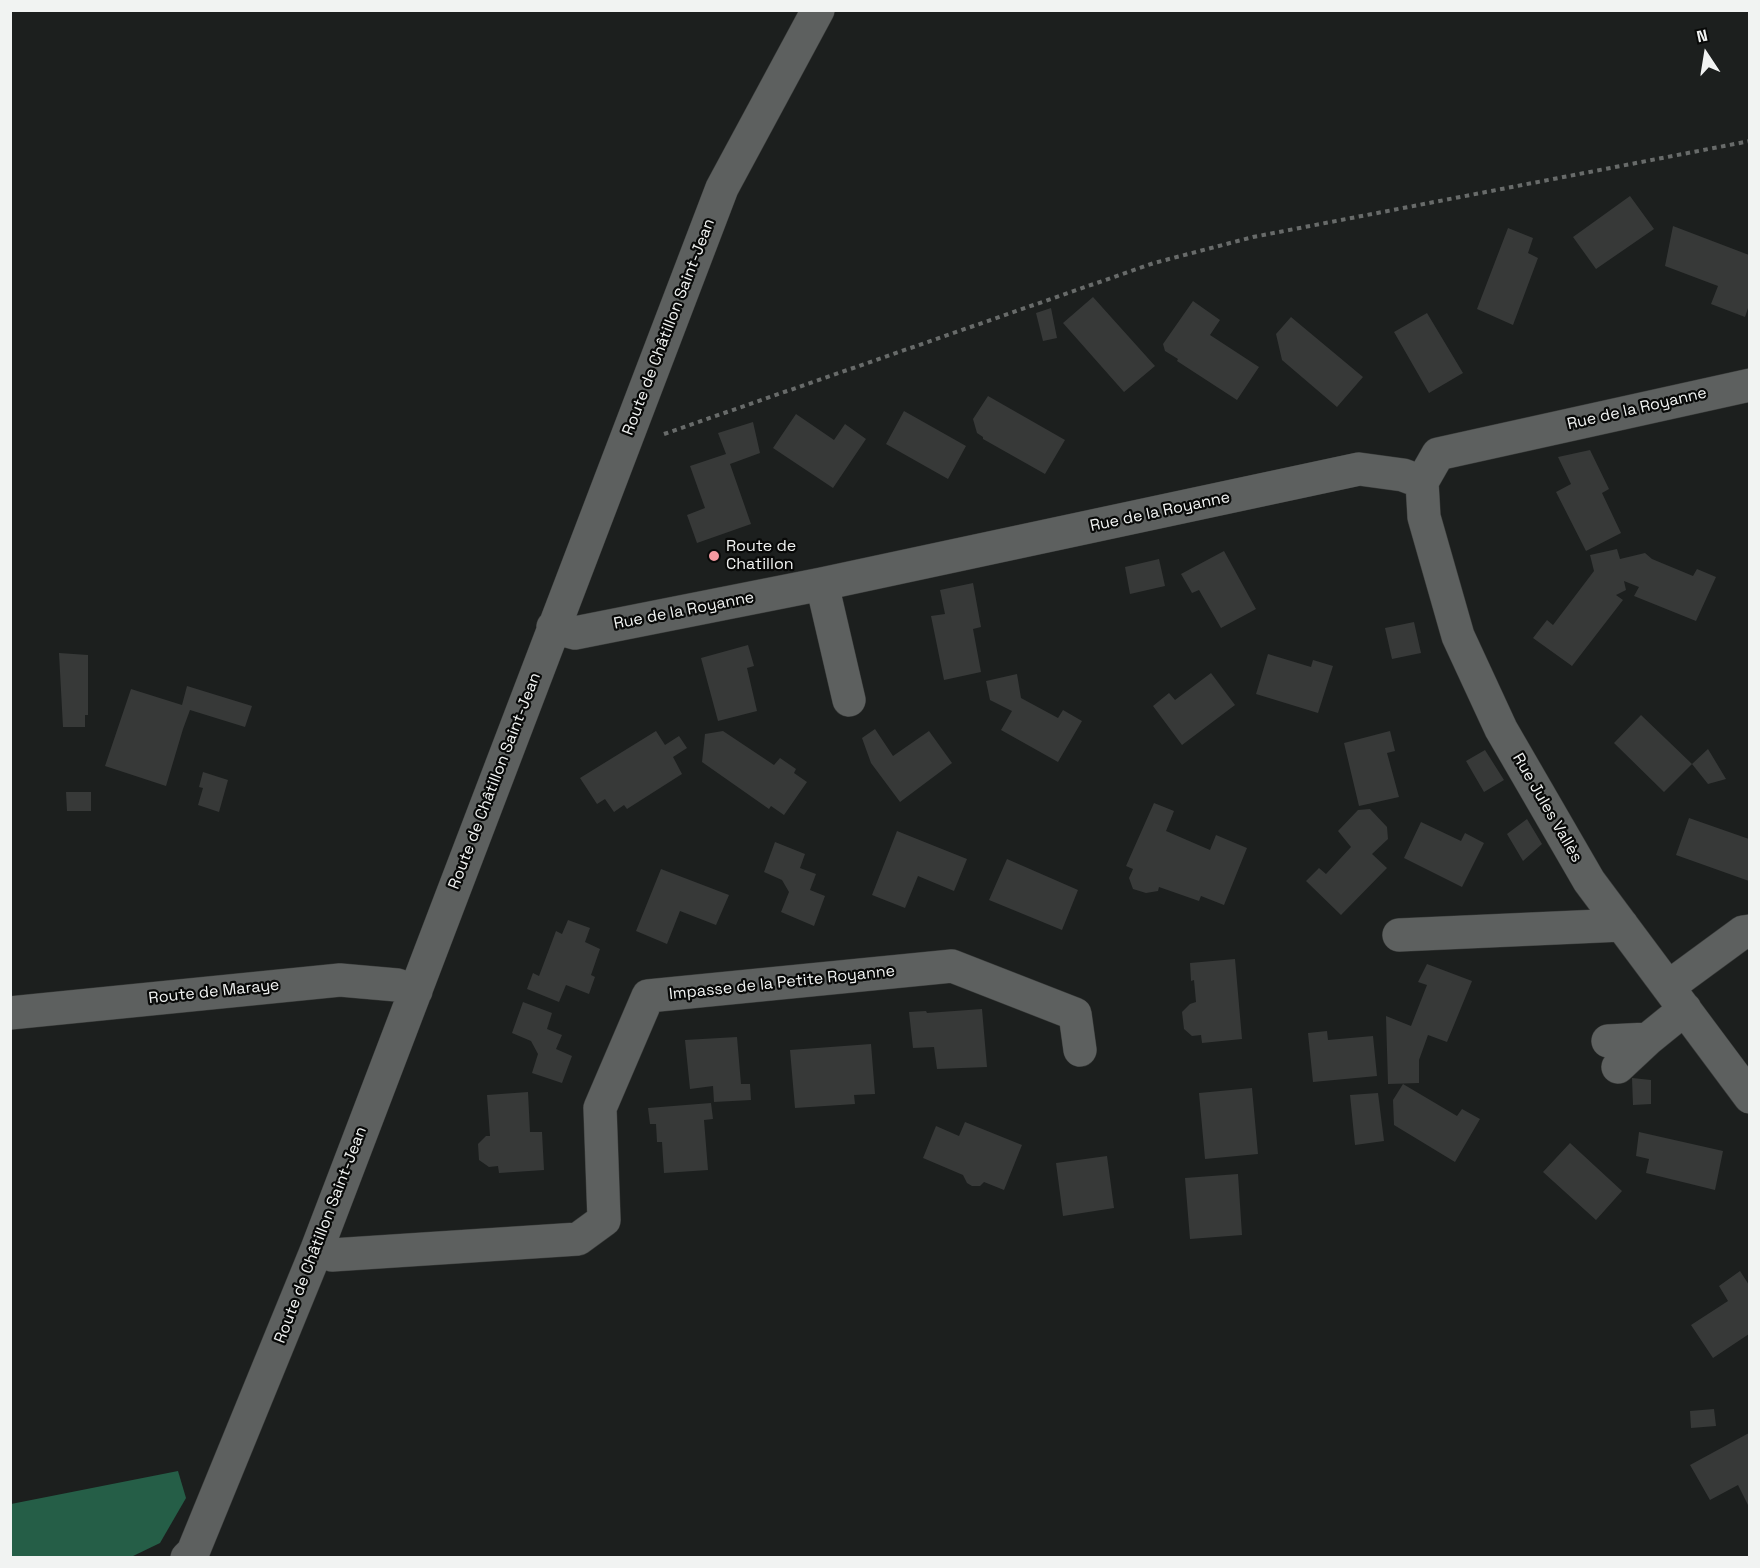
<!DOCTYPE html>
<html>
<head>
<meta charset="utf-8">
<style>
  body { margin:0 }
  #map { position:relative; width:1760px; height:1568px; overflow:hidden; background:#1c1f1e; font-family:"Space Grotesk",sans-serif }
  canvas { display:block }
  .frame { position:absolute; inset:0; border:12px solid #f1f3f2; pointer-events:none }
  .north { position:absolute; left:1676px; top:24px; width:60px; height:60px; -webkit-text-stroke:4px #080908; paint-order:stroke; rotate:348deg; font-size:16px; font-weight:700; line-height:24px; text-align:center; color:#f1f3f2 }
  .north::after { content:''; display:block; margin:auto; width:21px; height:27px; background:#f1f3f2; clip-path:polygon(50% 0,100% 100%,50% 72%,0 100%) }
</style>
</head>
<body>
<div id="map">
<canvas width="1760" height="1568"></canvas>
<div class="frame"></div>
<div class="north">N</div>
</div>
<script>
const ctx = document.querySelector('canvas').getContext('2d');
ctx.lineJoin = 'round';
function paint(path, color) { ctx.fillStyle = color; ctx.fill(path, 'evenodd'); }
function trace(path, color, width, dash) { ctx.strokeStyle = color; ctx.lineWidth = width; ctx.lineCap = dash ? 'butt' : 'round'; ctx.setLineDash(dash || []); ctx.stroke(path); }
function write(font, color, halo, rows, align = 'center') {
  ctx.font = font + ' "Space Grotesk",sans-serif'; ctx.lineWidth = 4.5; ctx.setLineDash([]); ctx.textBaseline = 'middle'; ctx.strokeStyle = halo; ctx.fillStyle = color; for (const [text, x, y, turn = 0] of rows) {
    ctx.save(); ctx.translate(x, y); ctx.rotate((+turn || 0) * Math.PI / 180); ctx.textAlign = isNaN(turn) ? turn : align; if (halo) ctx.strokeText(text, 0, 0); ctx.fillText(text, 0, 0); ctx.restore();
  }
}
paint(new Path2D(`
  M178,1471L186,1498L160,1543L131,1557H11V1504Z`), '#255e47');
paint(new Path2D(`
  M1630,196L1654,229L1596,269L1573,237Z
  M1673,226L1749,255V305L1745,317L1711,304L1718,286L1665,266Z
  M1508,228L1533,238L1528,253L1538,258L1513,325L1477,309Z
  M1093,297L1155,366L1124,392L1063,323Z
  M1193,301L1220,320L1210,335L1259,367L1237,400L1177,361L1178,359L1165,351L1163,344Z
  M1051,308L1057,338L1043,341L1036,313Z
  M1427,313L1463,373L1429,393L1394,332Z
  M1291,317L1363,377L1337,407L1282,360L1276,334Z
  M988,396L1065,440L1045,474L983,439V437L977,433L973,419Z
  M904,411L966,446L948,479L886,444Z
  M796,414L834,440L845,424L866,439L833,488L773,448Z
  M753,422L760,453L730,464L751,524L697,543L687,515L705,508L690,466L726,454L718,433Z
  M1590,450L1609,489L1602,493L1621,533L1586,551L1556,492L1571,484L1558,457Z
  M1617,549L1620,559L1645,553L1652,559L1693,576L1697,569L1716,577L1696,621L1634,596L1639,587L1624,581L1626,590L1616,595L1623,600L1572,666L1533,638L1547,620L1553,625L1594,571L1590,555Z
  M1224,551L1256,609L1221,628L1199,590L1192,593L1181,574Z
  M1159,559L1165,586L1130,594L1125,567Z
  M973,583L981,627L973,629L981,672L944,680L931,616L945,614L940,590Z
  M1414,622L1421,653L1392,659L1385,628Z
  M748,645L754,666L747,668L757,711L718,721L701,658Z
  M59,653L88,655V715H85V727H63Z
  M1268,654L1311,667L1313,660L1333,666L1318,713L1256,694Z
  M1211,673L1235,705L1182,745L1153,706L1169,693L1175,700Z
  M1017,674L1021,698L1058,718L1063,710L1082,721L1058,762L1001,730L1012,711L990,700L986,681Z
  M187,686L252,706L245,727L190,710L183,729L166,786L105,766L131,689L182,705Z
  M1641,715L1692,764L1664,792L1614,743Z
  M875,729L893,756L929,731L952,763L900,802L871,763L862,738Z
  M656,731L665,745L679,736L687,748L673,757L682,774L627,809L624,805L614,812L605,799L597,804L580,778Z
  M723,731L774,765L780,758L796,769L794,773L807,782L784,815L771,806L769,809L702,762L705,734Z
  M1390,731L1395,751L1387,753L1399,797L1359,806L1344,743Z
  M1708,749L1726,779L1708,784L1692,764Z
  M1485,750L1504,780L1484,792L1466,761Z
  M203,772L228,780L219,812L198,805L203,788L199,787Z
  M66,792H91V811H67Z
  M1154,803L1174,811L1166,831L1210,850L1216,835L1247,848L1224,905L1201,896L1199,901L1159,887L1158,891L1146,893L1133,889L1129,878L1133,869L1126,866Z
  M1370,809L1387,827L1388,839L1372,854L1387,868L1341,915L1306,881L1319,868L1326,874L1351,847L1338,831L1358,810Z
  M1689,818L1749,839V881L1676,855Z
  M1527,819L1542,844L1523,861L1507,834Z
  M1421,822L1461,841L1465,833L1484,843L1462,887L1404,858Z
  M897,831L967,859L954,891L918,876L905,908L872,895Z
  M775,842L805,854L800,868L816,874L810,890L825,896L814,926L781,912L789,892L782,880L764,872Z
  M1007,859L1078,890L1062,930L989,900Z
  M661,869L729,895L716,925L680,911L667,944L636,931Z
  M568,920L590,928L585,942L600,949L591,975L595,977L589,994L566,985L559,1002L527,989L533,973L539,976L556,931L562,934Z
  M1235,959L1242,1039L1202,1043L1201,1035L1192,1036L1184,1029L1182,1012L1190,1004L1196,1002L1194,980L1191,981L1190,963Z
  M1427,964L1472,981L1447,1042L1428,1035L1419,1060V1083L1388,1084L1386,1016L1411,1026L1427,985L1418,982Z
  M523,1002L552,1013L547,1029L562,1035L556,1049L572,1056L562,1083L532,1073L538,1054L531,1041L512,1033Z
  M982,1009L987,1067L937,1069L934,1047L913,1048L909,1012L926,1011L927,1013Z
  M1327,1031L1328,1040L1373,1036L1377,1076L1313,1082L1308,1033Z
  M737,1037L741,1084H750L751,1100L714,1102L713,1086L690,1089L685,1040Z
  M871,1044L875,1094L854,1095L855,1104L795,1108L790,1050Z
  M1632,1078L1651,1080V1104L1633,1105Z
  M1403,1084L1457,1116L1462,1109L1480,1119L1455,1162L1394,1125L1393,1100Z
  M1252,1088L1258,1154L1205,1159L1199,1093Z
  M528,1092L530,1132H542L544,1170L499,1173L498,1166L489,1167L479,1160L478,1144L486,1136H490L487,1095Z
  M1378,1093L1384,1141L1355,1145L1350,1095Z
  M711,1103L713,1119L704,1120L708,1170L664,1173L662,1142H657L656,1124H650L648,1108Z
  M965,1122L1022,1145L1004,1190L984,1182L980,1186H972L967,1183L963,1175L923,1158L936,1126L959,1136Z
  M1639,1132L1723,1151L1715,1190L1646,1173L1649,1159L1636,1156Z
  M1570,1143L1622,1191L1596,1220L1543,1172Z
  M1107,1156L1114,1208L1063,1216L1056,1163Z
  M1238,1174L1242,1235L1190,1239L1185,1178Z
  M1740,1271L1749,1285V1334L1713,1358L1691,1325L1728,1301L1719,1286Z
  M1714,1409L1716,1426L1691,1428L1690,1411Z
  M1749,1433V1507L1738,1485L1710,1500L1690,1465Z`), '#373938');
const minor = new Path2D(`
  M1422,482L1424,517L1458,636L1501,729L1589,881L1750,1097
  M1422,482L1438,454L1750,385
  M822,584L849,700
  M553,627L575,633L822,584L1359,469L1403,475L1422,482
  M1399,935L1622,925
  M1668,987L1743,932L1750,931
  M10,1013L340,980L397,985L416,991
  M1608,1041L1648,1039L1685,1009
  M1618,1067L1648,1039
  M317,1249L332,1255L578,1239L604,1220L600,1108L648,996L952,966L1075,1014L1080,1050
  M187,1558L193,1552L317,1249L722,188L818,10`);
trace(minor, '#3a3c3b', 34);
trace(new Path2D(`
  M664,434L1154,263L1253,237L1750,141`), '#686b6a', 4, [4.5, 4.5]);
trace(minor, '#5d605f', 33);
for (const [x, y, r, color] of [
  [714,556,6,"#f49aa1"]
]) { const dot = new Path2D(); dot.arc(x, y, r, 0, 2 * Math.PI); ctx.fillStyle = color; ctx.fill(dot); trace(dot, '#080908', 2); }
write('16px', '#f1f3f2', '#080908', [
  ["Route de Châtillon Saint-Jean",669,327,-69],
  ["Rue de la Royanne",1637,409,-13],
  ["Rue de la Royanne",1160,512,-12],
  ["Rue de la Royanne",684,611,-11],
  ["Route de Châtillon Saint-Jean",495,781,-69],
  ["Rue Jules Vallès",1547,808,60],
  ["Impasse de la Petite Royanne",782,983,-6],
  ["Route de Maraye",214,992,-6],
  ["Route de Châtillon Saint-Jean",321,1235,-69]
]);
write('16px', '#f1f3f2', '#080908', [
  ["Route de",726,547],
  ["Chatillon",726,565]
], 'left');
</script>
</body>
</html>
